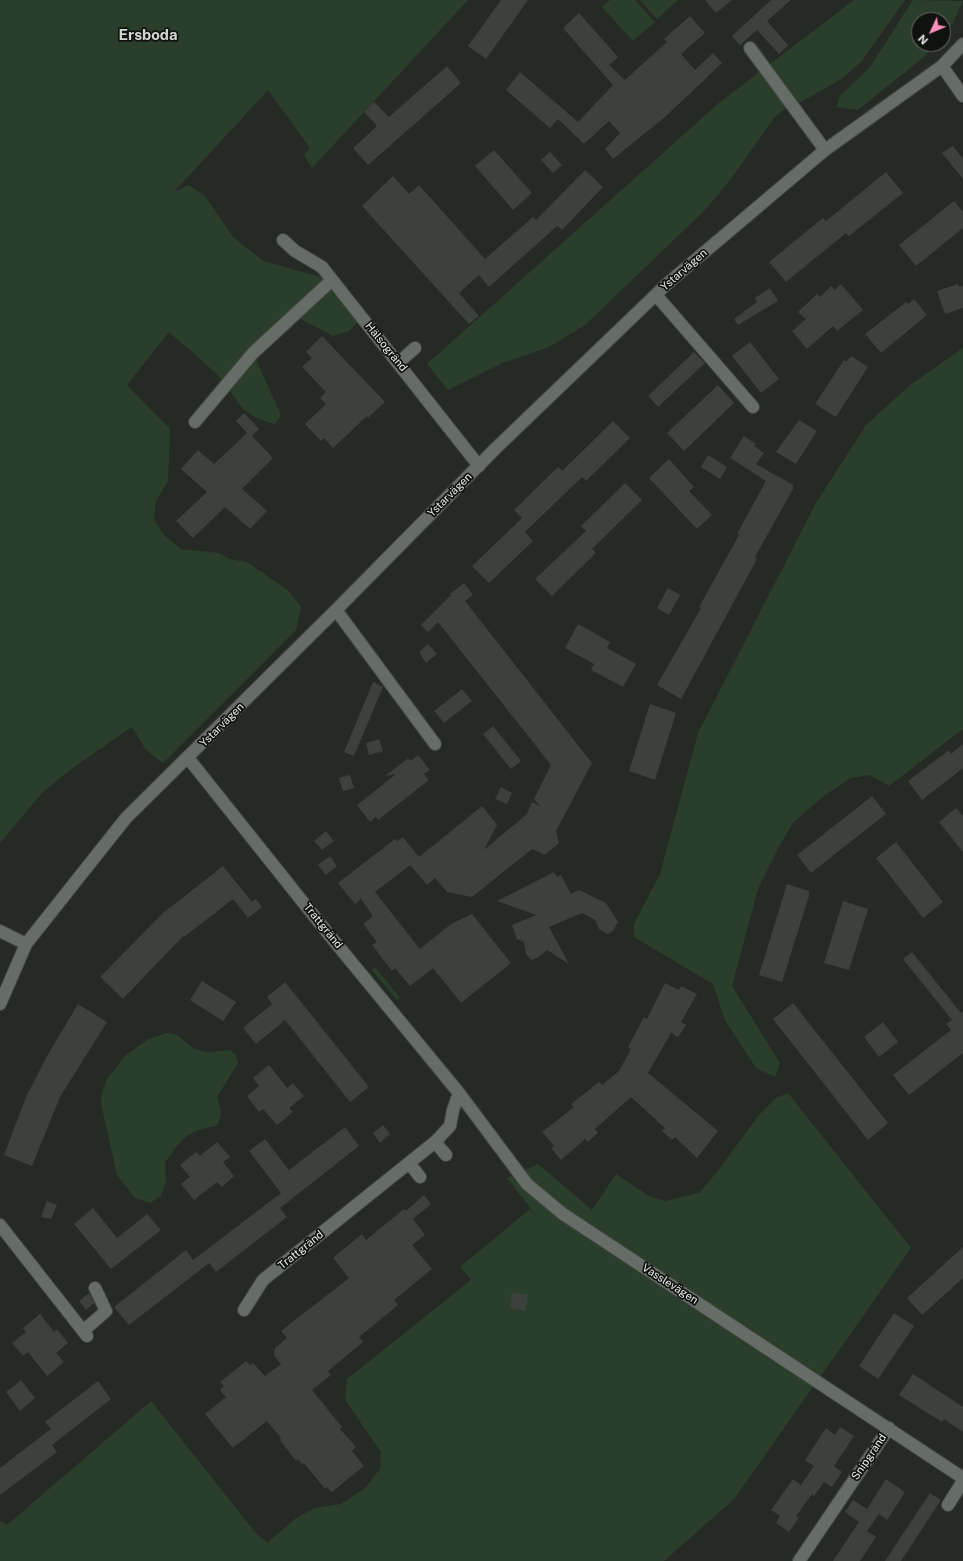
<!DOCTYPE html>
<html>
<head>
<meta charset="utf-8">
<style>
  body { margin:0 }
  #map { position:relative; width:963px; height:1561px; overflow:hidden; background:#252a25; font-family:"Public Sans",sans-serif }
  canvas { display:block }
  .north { position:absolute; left:911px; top:12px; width:40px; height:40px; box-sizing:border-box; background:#101210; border:1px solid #676a67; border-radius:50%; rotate:226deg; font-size:11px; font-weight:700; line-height:16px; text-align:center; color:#eaeeea }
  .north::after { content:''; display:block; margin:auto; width:14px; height:18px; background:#fe8ebc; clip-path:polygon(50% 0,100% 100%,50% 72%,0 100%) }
</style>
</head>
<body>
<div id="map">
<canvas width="963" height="1561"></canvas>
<div class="north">N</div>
</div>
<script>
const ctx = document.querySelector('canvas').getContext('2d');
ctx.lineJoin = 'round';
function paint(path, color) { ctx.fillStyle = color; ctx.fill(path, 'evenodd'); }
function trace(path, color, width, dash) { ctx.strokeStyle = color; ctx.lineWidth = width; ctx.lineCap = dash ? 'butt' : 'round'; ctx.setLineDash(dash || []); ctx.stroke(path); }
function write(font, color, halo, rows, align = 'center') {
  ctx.font = font + ' "Public Sans",sans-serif'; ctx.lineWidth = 3.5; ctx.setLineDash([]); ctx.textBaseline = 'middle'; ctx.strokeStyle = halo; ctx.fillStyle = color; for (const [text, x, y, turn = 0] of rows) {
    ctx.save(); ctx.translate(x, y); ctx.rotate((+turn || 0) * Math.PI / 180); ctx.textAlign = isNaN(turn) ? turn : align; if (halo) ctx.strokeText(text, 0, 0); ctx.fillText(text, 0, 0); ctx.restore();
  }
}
paint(new Path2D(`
  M0,0H468L312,168L304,155L310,148L268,90L174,192L189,185L205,196L233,237L263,261L332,280L362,317L349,331L333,336L293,315L253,353L281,415L275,424C238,415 242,403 220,378C205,362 186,347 169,332L127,385L170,429L168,481L156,501L154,520L165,536L181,549L219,553L229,559L247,562L288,590L301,607L296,630L163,763L146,750L132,727L71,769L43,792L0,843Z
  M610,0H635L655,22L633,41L602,7Z
  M640,0H678L657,19Z
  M854,0H905L862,61L843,78L801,102L790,104L774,118L731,179L704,211L585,325L549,347L503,363L448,390L427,364L720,102Z
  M913,0L963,1L953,23L943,35V20H919V44H935L924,57L858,110L836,107L840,96L870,67Z
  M963,348V729L889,786L870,775L851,778L825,795L793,823L781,843L758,889L732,986L780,1063L775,1077L756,1068L725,1020L713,984L634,937V924L660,874L698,733L816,503L866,425L909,386Z
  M375,967L400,998L397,1000L372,970Z
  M166,1033C184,1034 181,1042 195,1049C206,1054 219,1051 230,1050L236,1055L238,1063L217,1097C220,1107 224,1117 216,1126C187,1130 180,1141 165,1163L166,1180L161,1196L150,1203L135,1198L117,1175L102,1108L101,1096L107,1079L125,1056L147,1040Z
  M788,1093L911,1248L734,1499L664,1561H0V1521L7,1525L151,1401L255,1532L267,1543L296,1518L315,1508L341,1504L365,1488L380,1469L381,1452L345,1400L347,1379L471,1280L460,1267L530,1209L540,1220L507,1178L538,1164L592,1210L616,1174L649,1196L665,1201L699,1193L717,1172L759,1115L776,1098Z`), '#2b3e2b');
paint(new Path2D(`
  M501,0H528L486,59L468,46Z
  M705,0H732L716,13Z
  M771,0H791L767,21L788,45L779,54L757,30L740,45L732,36Z
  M579,13L618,57L609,65L625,80L667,42L664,39L690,16L705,33L681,54L695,70L713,53L722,63L665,117L613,159L605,149L620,133L609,121L584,144L558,119L550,128L506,90L520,72L578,122L613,85L563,28Z
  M447,66L461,83L368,165L353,148L377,126L364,112L374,102L389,117Z
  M953,146L963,159V179L942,153Z
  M494,150L532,193L513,210L475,166Z
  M550,152L562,165L553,173L541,160Z
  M585,170L603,187L562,230L557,226L489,287L479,275L459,293L479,316L469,324L362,206L393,176L409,194L419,185L485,259L533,217L536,220Z
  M886,172L903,193L849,236L846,233L786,282L769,262L823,218L826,221Z
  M954,201L963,212V228L916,266L899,245Z
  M841,284L863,310L837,331L833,326L807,349L792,331L806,319L798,312L817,294L820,297L831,286L835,290Z
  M958,284L959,287L963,286V308L945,314L937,291Z
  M770,288L778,301L738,325L734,319L757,302L755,298Z
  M914,299L927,315L881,353L865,334L906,302L908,304Z
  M322,336L385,402L368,418L367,416L333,448L324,438L321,441L305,424L326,404L320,398L326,392L302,367L312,358L306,352Z
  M750,342L779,379L761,393L732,356Z
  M694,352L705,363L658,407L648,396Z
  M851,356L868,367L836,417L815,404L844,360L846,362Z
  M718,385L734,403L684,451L667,433Z
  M244,413L259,429L252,436L273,458L242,489L267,511L250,529L225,507L193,538L176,521L207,492L181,469L198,450L214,464L247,433L236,421Z
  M799,420L817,431L796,464L776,452Z
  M613,421L630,438L586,481L582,477L525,532L533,541L489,583L472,566L522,518L514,510L558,467L562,471Z
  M744,436L756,444L754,446L764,453L756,464L793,485V489L755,557L757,559L681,699L657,685L701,608L699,607L739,535L737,534L766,481L730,458Z
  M708,455L727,467L720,479L701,467Z
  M669,459L694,487L689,491L712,515L697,529L649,478Z
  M625,483L642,500L592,549L596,553L552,596L535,579L586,531L581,526Z
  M464,583L473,595L465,601L592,763L556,831L559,843L545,855L532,849L472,897L447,892L435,878L427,885L410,865L375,892L420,949L451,924L472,914L511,963L461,1003L433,968L410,986L395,968L392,971L372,945L377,942L363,924L373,916L361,899L355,904L338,883L395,839L397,841L403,837L419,857L482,806L497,825L484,850L527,814L532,802L540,806L534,799L551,765L438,622L428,632L421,625L450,596L452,597L450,594Z
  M668,588L680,595L669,615L657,608Z
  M578,624L610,642L607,648L636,664L623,687L591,670L594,664L565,648Z
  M428,644L437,654L426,663L419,652Z
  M373,682L383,687L354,756L344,752Z
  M462,689L472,701L444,723L434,711Z
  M650,704L676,713L655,780L629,771Z
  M493,726L521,761L511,769L483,734Z
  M379,739L383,751L369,755L366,743Z
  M963,744V768L922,800L908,781L949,750L951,754Z
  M418,755L430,770L424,774L429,780L378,820L376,817L370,822L357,805L396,774L385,776L407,759L412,760Z
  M350,775L354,788L343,791L339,778Z
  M501,787L512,793L507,804L495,799Z
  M872,796L886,814L811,873L797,855Z
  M956,808L963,816V852L939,822Z
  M326,831L334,841L322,850L314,841Z
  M896,842L943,902L923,918L876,858Z
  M330,856L337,866L326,875L318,865Z
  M223,866L252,902L256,899L262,907L248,918L233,899L184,937L183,936L123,999L100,977L163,913Z
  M554,872L557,877L561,875L571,894L579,890L606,903L618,922L613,931L608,934L599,929L595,920L582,913L549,927L569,964L547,950L537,958L531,960L526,954L524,942L517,939L512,925L536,915L497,901Z
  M787,884L809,891V896L782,982L759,975Z
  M843,901L868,909L849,970L824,963Z
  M912,952L961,1013L963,1011V1053L909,1095L893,1075L951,1030L946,1024L952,1020L903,959Z
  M202,981L236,1002L223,1021L190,1000Z
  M285,982L369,1087L350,1102L285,1020L256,1044L243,1028L272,1004L267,997Z
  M665,983L679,990L681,986L697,994L681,1022L686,1025L678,1037L671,1033L648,1073L718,1131L697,1158L675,1137L672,1140L662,1131L665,1128L631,1097L595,1129L598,1133L588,1142L585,1139L561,1160L551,1148L554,1146L542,1132L574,1107L571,1104L599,1082L602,1085L619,1071L631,1049L628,1047L644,1017L647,1019Z
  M793,1003L888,1123L868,1140L773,1019Z
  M78,1004L107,1022L60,1097L32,1166L4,1155L26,1097L47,1056Z
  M883,1022L898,1042L879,1057L864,1037Z
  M269,1065L287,1088L293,1083L304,1096L289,1108L293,1112L277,1125L263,1109L259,1112L247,1096L259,1086L253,1078Z
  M383,1125L390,1134L380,1143L373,1133Z
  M345,1127L359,1146L280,1208L287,1217L216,1272L209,1263L129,1325L114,1307L186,1250L193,1260L281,1193L249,1151L265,1139L289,1170Z
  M217,1142L230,1157L223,1162L234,1176L222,1187L217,1182L194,1200L181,1184L190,1177L180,1165L196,1152L200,1156Z
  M424,1195L431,1204L413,1219L425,1235L412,1245L432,1269L394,1300L398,1305L359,1337L363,1342L328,1371L331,1375L312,1390L342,1427L340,1429L356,1447L352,1451L364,1466L332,1492L327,1487L325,1489L304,1463L302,1464L298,1459L296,1461L280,1440L281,1438L267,1421L233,1448L205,1414L226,1397L220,1390L224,1386L220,1382L246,1361L250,1365L253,1363L265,1376L281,1364L274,1355L275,1348L287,1338L281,1331L349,1278L334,1259V1257L362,1234L366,1240L404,1209L406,1211Z
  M47,1201L57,1205L51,1219L41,1217Z
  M93,1208L117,1238L147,1214L161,1230L111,1269L74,1224Z
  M963,1247V1278L922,1315L907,1298Z
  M512,1292L528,1295L525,1311L510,1308Z
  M89,1293L94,1303L86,1310L79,1301Z
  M894,1313L914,1326L878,1379L859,1366Z
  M40,1314L54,1332L57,1329L68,1343L56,1353L64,1362L47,1376L28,1352L23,1356L12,1343L26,1332L23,1328Z
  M913,1374L963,1407V1432L944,1419L942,1422L899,1395Z
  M21,1380L35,1398L20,1411L6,1392Z
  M98,1381L111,1399L52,1445L57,1452L0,1495V1468L51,1429L45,1422Z
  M840,1427L854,1436L834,1466L842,1472L832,1487L824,1482L814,1496L812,1494L796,1516L799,1518L789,1532L776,1523L780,1516L771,1510L793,1479L801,1485L814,1466L805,1460L826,1428L835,1435Z
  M886,1479L905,1492L887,1520L879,1514L867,1531L876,1537L860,1561H833L859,1522L845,1512L853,1500L867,1509Z
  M930,1493L941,1500L901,1561H885Z`), '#3c413c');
const minor = new Path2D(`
  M750,48L825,150
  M942,66L963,96
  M283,240L295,251L322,267L479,466
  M656,295L753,407
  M398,363L415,348
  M195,422L253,353L332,280
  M336,610L435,744
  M188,758L330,936L459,1093L527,1184L563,1214L963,1478
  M0,931L26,944
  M0,1004L26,944L126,818L336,610L495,449L668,283L825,150L942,66L963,44
  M435,1142L446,1155
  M409,1163L420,1177
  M0,1225L87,1336
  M244,1310L263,1280L435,1142L450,1126L453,1110L459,1093
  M83,1331L106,1311L95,1288
  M948,1505L963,1481
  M799,1561L889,1428`);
trace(minor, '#434843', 14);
trace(minor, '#666c66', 12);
write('11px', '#eaeeea', '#101210', [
  ["Ystarvägen",684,270,-41],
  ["Hälsogränd",386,347,51],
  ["Ystarvägen",450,495,-45],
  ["Ystarvägen",222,725,-45],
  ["Trattgränd",323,926,51],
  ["Trattgränd",301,1250,-39],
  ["Vasslevägen",670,1284,33],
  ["Snipgränd",869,1457,-56]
]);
write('bold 15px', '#d1d8d1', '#101210', [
  ["Ersboda",148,35]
]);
</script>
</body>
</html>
